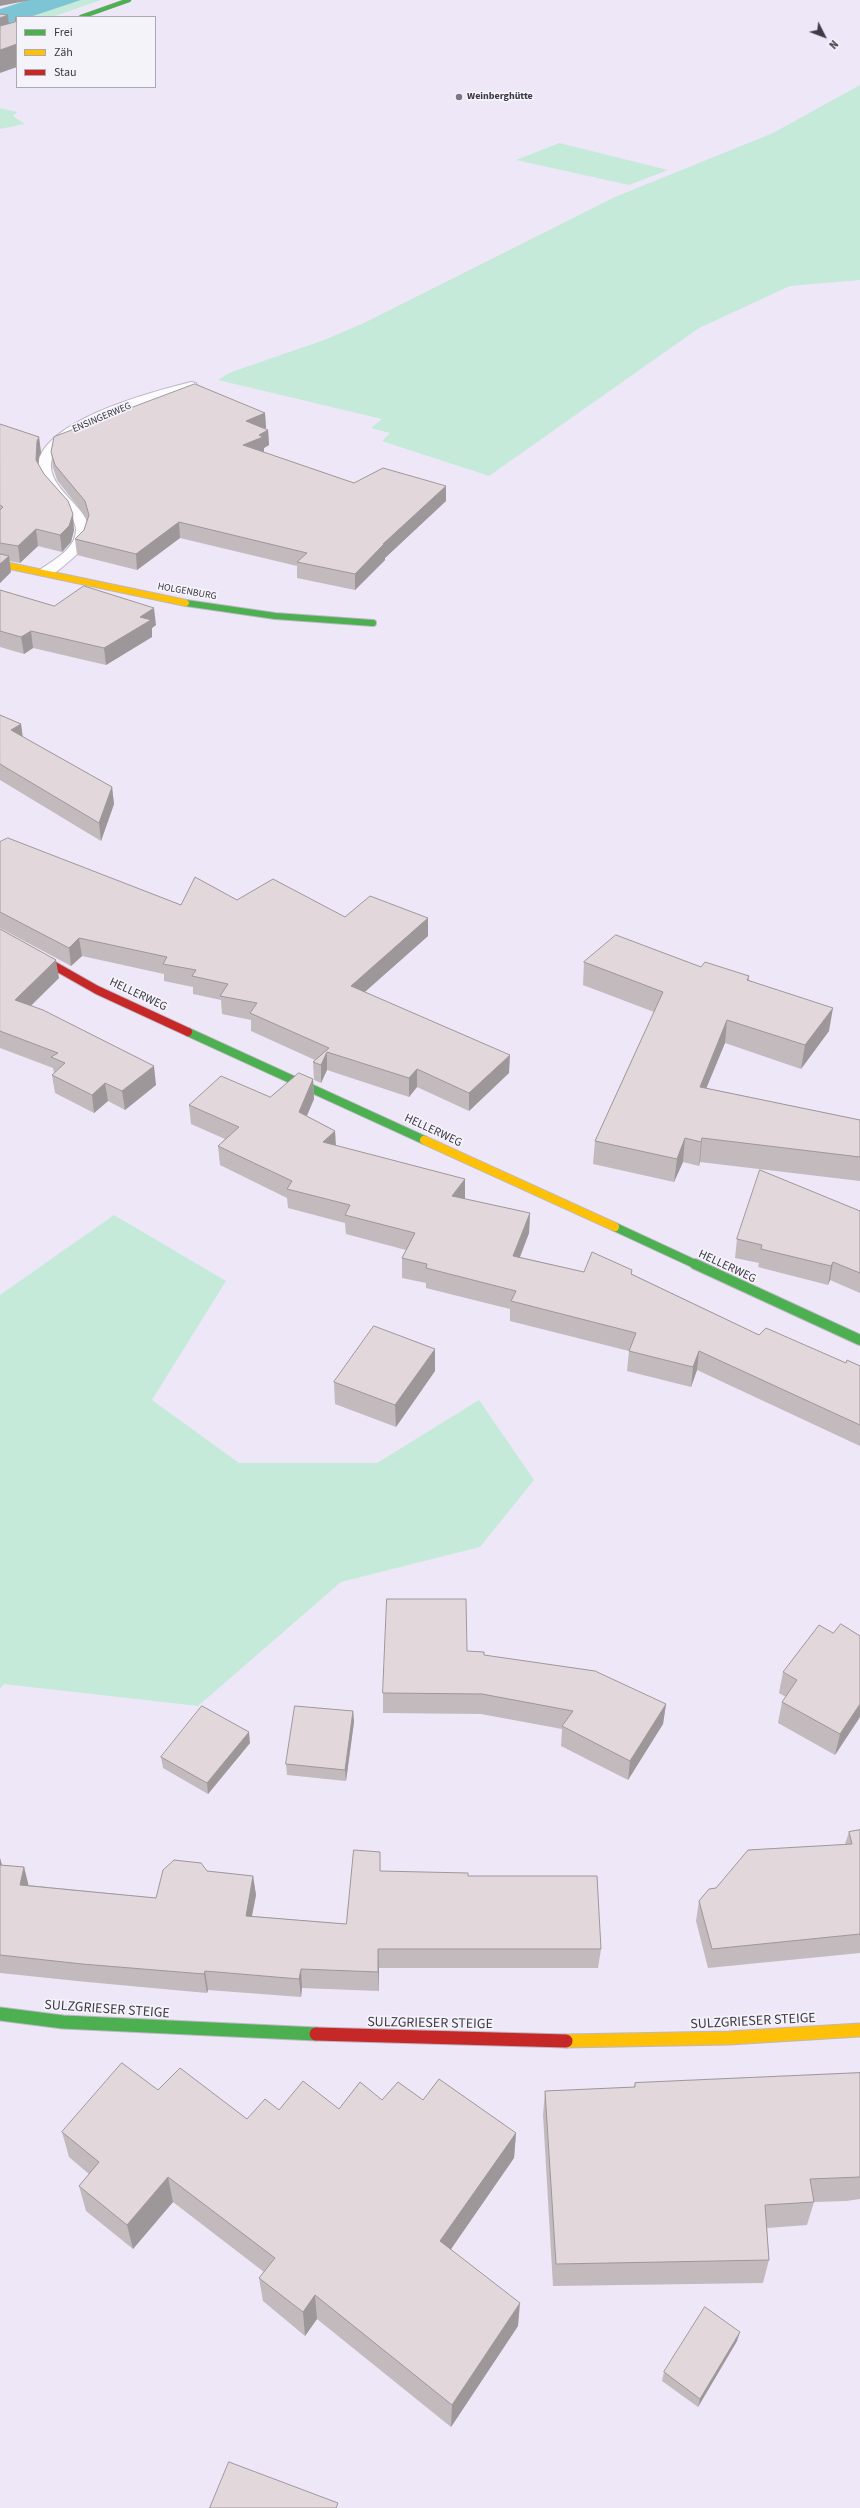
<!DOCTYPE html>
<html>
<head>
<meta charset="utf-8">
<style>
  body { margin:0 }
  #map { position:relative; width:860px; height:2508px; overflow:hidden; background:#eee7f7; font-family:"Source Sans 3",sans-serif }
  canvas { display:block }
  .legend { position:absolute; left:16px; top:16px; width:140px; height:72px; box-sizing:border-box; background:#f5f3fa; border:1px solid #aca9b2; margin:0; padding:5px 7px; list-style:none; font-size:12px; color:#3e3946 }
  .legend li { display:flex; align-items:center; gap:8px; height:20px }
  .legend b { width:20px; border:1px solid #aca9b2 }
  .north { position:absolute; left:804px; top:16px; width:40px; height:40px; -webkit-text-stroke:3px #f5f3fa; paint-order:stroke; rotate:132deg; font-size:11px; font-weight:700; line-height:16px; text-align:center; color:#3e3946 }
  .north::after { content:''; display:block; margin:auto; width:14px; height:18px; background:#3e3946; clip-path:polygon(50% 0,100% 100%,50% 72%,0 100%) }
</style>
</head>
<body>
<div id="map">
<canvas width="860" height="2508"></canvas>
<ul class="legend">
<li><b style="height:5px;background:#4caf50"></b>Frei</li>
<li><b style="height:5px;background:#ffc107"></b>Zäh</li>
<li><b style="height:5px;background:#c62828"></b>Stau</li>
</ul>
<div class="north">N</div>
</div>
<script>
const ctx = document.querySelector('canvas').getContext('2d');
ctx.lineJoin = 'round';
function paint(path, color) { ctx.fillStyle = color; ctx.fill(path, 'evenodd'); }
function trace(path, color, width, dash) { ctx.strokeStyle = color; ctx.lineWidth = width; ctx.lineCap = dash ? 'butt' : 'round'; ctx.setLineDash(dash || []); ctx.stroke(path); }
function write(font, color, halo, rows, align = 'center') {
  ctx.font = font + ' "Source Sans 3",sans-serif'; ctx.lineWidth = 3.5; ctx.setLineDash([]); ctx.textBaseline = 'middle'; ctx.strokeStyle = halo; ctx.fillStyle = color; for (const [text, x, y, turn = 0] of rows) {
    ctx.save(); ctx.translate(x, y); ctx.rotate((+turn || 0) * Math.PI / 180); ctx.textAlign = isNaN(turn) ? turn : align; if (halo) ctx.strokeText(text, 0, 0); ctx.fillText(text, 0, 0); ctx.restore();
  }
}
paint(new Path2D(`
  M81,0H101L52,17H30Z
  M860,85V280L790,286L699,328L489,476L382,441L390,433L371,428L382,419L218,380L229,373L324,340L364,323L615,197L773,133Z
  M0,108L17,112L13,116L25,124L0,129Z
  M559,143L668,170L629,185L516,160Z
  M114,1215L226,1281L152,1400L239,1463H377L479,1400L534,1480L480,1547L341,1582L198,1706L4,1684L0,1689V1295Z`), '#c5eada');
paint(new Path2D(`
  M28,0H81L30,17H17V21L0,27V9Z`), '#7dc5d5');
const street = new Path2D(`
  M191,382L196,383L197,386L196,389C164,398 71,423 55,451C30,497 132,513 67,563C59,570 51,578 41,575L39,572L41,569C54,560 76,548 76,530C76,512 45,494 39,475C25,424 155,391 191,382Z`);
const fastFar4 = new Path2D(`
  M81,17L129,0`);
const fastFar3 = new Path2D(`
  M186,603L275,616L373,623`);
const fastFar2 = new Path2D(`
  M188,1032L424,1140
  M615,1227L697,1265`);
const fastFar1 = new Path2D(`
  M695,1264L860,1340`);
const fast = new Path2D(`
  M0,2014L63,2022L316,2034`);
const slowFar2 = new Path2D(`
  M0,564L186,603`);
const slowFar1 = new Path2D(`
  M424,1140L615,1227`);
const slow = new Path2D(`
  M566,2041L729,2038L860,2030`);
const jamFar1 = new Path2D(`
  M0,935L97,990L188,1032`);
const jam = new Path2D(`
  M316,2034L566,2041`);
trace(street, '#bdb7c5', 2);
trace(fastFar4, '#bdb7c5', 5);
trace(fastFar3, '#bdb7c5', 8);
trace(fastFar2, '#bdb7c5', 10);
trace(fastFar1, '#bdb7c5', 12);
trace(fast, '#bdb7c5', 15);
trace(slowFar2, '#bdb7c5', 8);
trace(slowFar1, '#bdb7c5', 10);
trace(slow, '#bdb7c5', 15);
trace(jamFar1, '#bdb7c5', 10);
trace(jam, '#bdb7c5', 15);
paint(street, '#fcfbfe');
trace(fastFar4, '#4caf50', 4);
trace(fastFar3, '#4caf50', 6);
trace(fastFar2, '#4caf50', 8);
trace(fastFar1, '#4caf50', 10);
trace(fast, '#4caf50', 13);
trace(slowFar2, '#ffc107', 6);
trace(slowFar1, '#ffc107', 8);
trace(slow, '#ffc107', 13);
trace(jamFar1, '#c62828', 8);
trace(jam, '#c62828', 13);
paint(new Path2D(`
  M265,413L266,428L264,429L268,430L269,445L264,448V452H263L354,483L446,486V501L385,558V560L355,590L297,578V566L180,538L137,570L77,555L75,539L84,530L87,519L86,517L57,480L53,467L51,452Z
  M0,424L39,437L41,453L39,457L38,464L74,530L71,542L62,552L38,546L20,563L9,561L11,572L0,583Z
  M0,590L54,606L156,625L152,628V637L106,665L33,648L24,654L0,647Z
  M0,715L21,724L23,737L112,787L114,804L101,841L0,780Z
  M0,842L181,905L237,900L345,917L428,918V936L365,992L509,1073L469,1111L417,1087L409,1097L327,1070L321,1083L314,1080L313,1062L315,1060L251,1031V1020L222,1014L221,1000L193,994V987L164,981V974L82,956L71,966L0,928Z
  M0,929L59,978L31,1006L156,1085L125,1110L108,1101L94,1113L55,1093L52,1075L54,1073L53,1068L0,1048Z
  M584,962L701,967L749,976V980L829,1031L801,1069L725,1043L706,1088L860,1120V1181L700,1162L699,1166L683,1162L674,1182L593,1164L595,1141L654,1012L583,985Z
  M313,1079L314,1099L307,1116L335,1131L336,1146L465,1179V1199L530,1213L529,1233L520,1257L584,1272L632,1274L759,1335L846,1363L860,1366V1446L697,1370L691,1387L627,1371L629,1351L510,1321V1309L426,1288V1283L402,1278V1258L406,1250L346,1234L345,1223L288,1208L287,1198L220,1165L218,1146L225,1139L191,1124L189,1105L270,1097Z
  M860,1211V1293L830,1280L828,1285L758,1267L759,1263L735,1258L737,1239Z
  M435,1371L396,1427L335,1404L334,1382Z
  M467,1651L484,1655L666,1704L663,1724L628,1780L561,1746L562,1729L481,1714L383,1713V1693Z
  M783,1672L860,1717L835,1755L778,1723L782,1702L786,1697L779,1693Z
  M353,1711L354,1722L346,1781L287,1775L286,1764Z
  M250,1743L208,1794L163,1768L161,1757Z
  M860,1830V1953L708,1968L696,1921L699,1901L716,1888L845,1844L849,1832Z
  M0,1858L2,1865L24,1867L28,1885L156,1898L207,1871L253,1876L256,1895L252,1916L346,1924L381,1871L468,1876L601,1949L598,1968H379V1991L302,1988L301,1997L208,1990L207,1993L87,1982L0,1973Z
  M860,2073V2199L846,2201L814,2202L807,2225L767,2228L769,2260L763,2283L553,2286L543,2115L545,2091L634,2087L635,2083Z
  M158,2090L247,2119L279,2110L339,2109L382,2100H423L516,2133L514,2158L451,2249L518,2326L451,2427L317,2319L305,2336L263,2301L259,2278L264,2272L173,2202L133,2249L86,2211L79,2186L89,2174L69,2157L62,2132Z
  M737,2341L698,2407L662,2381L664,2372Z`), '#c2babd');
paint(new Path2D(`
  M0,0H31L0,6Z
  M8,15L10,37L0,41V18Z
  M17,44V67L0,73V50Z
  M265,413L266,428L247,436L246,421Z
  M268,430L269,445L264,448V452L244,460L243,445L259,435Z
  M39,437L41,453L39,457L38,476L36,460L37,441Z
  M446,486V501L385,558V560L355,590V574L383,544Z
  M73,514L74,530L71,542L62,552L60,535Z
  M179,522L180,538L137,570L136,554Z
  M36,529L38,546L20,563L18,546Z
  M9,556L11,572L0,583V564Z
  M154,608L156,625L152,628V637L106,665L104,648L140,617Z
  M31,631L33,648L24,654L21,637Z
  M21,724L23,741L11,730Z
  M112,787L114,804L101,841L99,823Z
  M428,918V936L351,1004V986Z
  M79,938L82,956L71,966L69,948Z
  M56,960L59,978L18,1018L15,1000Z
  M833,1008L829,1031L801,1069L805,1045Z
  M727,1020L725,1043L697,1111L700,1087Z
  M327,1052V1070L321,1083V1065Z
  M510,1055L509,1073L469,1111V1093Z
  M154,1066L156,1085L125,1110L122,1091Z
  M417,1069V1087L409,1097V1078Z
  M313,1079L314,1099L300,1131L299,1112Z
  M105,1083L108,1101L94,1113L92,1095Z
  M335,1131L336,1151L323,1142Z
  M685,1138L683,1162L674,1182L677,1159Z
  M702,1138L700,1162L699,1166L701,1142Z
  M465,1179V1199L452,1216V1196Z
  M530,1213L529,1233L513,1275V1256Z
  M833,1262L830,1280L828,1285L831,1266Z
  M435,1349V1371L396,1427L395,1405Z
  M699,1351L697,1370L691,1387L693,1367Z
  M666,1704L663,1724L628,1780L630,1761Z
  M860,1704V1717L835,1755L840,1734Z
  M353,1711L354,1722L346,1781L345,1770Z
  M249,1732L250,1743L208,1794L207,1783Z
  M0,1858L5,1876L0,1874Z
  M24,1867L29,1887L20,1885Z
  M253,1876L256,1895L248,1935L246,1916Z
  M378,1949L379,1968V1991L378,1972Z
  M301,1969L302,1988L301,1997L299,1979Z
  M205,1971L208,1990L207,1993L204,1974Z
  M516,2133L514,2158L440,2265V2241Z
  M168,2177L173,2202L133,2249L127,2225Z
  M315,2295L317,2319L305,2336L303,2312Z
  M520,2303L518,2326L451,2427L452,2405Z
  M740,2332L737,2341L698,2407L700,2399Z`), '#9e979a');
const building = new Path2D(`
  M0,14L8,15L0,18Z
  M16,17H17V44L0,50V26L15,22Z
  M195,384L265,413L246,421L268,430L259,435L263,437L243,445L354,483L383,468L446,486L383,544H384L355,574L297,562L307,553L179,522L136,554L75,539L84,530L89,515L85,501L55,465L51,452L54,437Z
  M0,424L39,437L37,441L36,460L44,474L68,501L73,514L69,526L60,535L36,529L18,546L0,543V510L3,507L0,505Z
  M0,554L9,556L0,564Z
  M84,586L154,608L140,617L151,620L104,648L31,631L21,637L0,631V590L54,606Z
  M0,715L21,724L11,730L112,787L99,823L0,764Z
  M8,838L181,905L195,877L237,900L273,879L345,917L370,896L428,918L351,986L510,1055L469,1093L417,1069L409,1078L327,1052L321,1065L313,1062L329,1048L250,1013L257,1003L220,996L228,984L192,976L196,970L163,964L167,957L79,938L69,948L0,912V842Z
  M0,929L56,960L15,1000L43,1010L154,1066L122,1091L105,1083L92,1095L52,1075L65,1063L51,1057L58,1053L0,1031Z
  M616,935L701,967L705,962L749,976L747,980L833,1008L805,1045L727,1020L700,1087L860,1120V1157L702,1138L701,1142L685,1138L677,1159L595,1141L663,992L584,962Z
  M299,1073L313,1079L299,1112L335,1131L323,1142L465,1179L452,1196L530,1213L513,1256L584,1272L592,1252L632,1270L631,1274L759,1335L766,1328L846,1363L847,1360L860,1366V1425L699,1351L693,1367L629,1351L636,1333L511,1301L516,1291L426,1268L427,1264L402,1258L415,1233L345,1215L350,1205L287,1189L292,1181L218,1146L239,1127L189,1105L221,1076L270,1097Z
  M760,1170L860,1211V1273L833,1262L831,1266L761,1249L762,1245L737,1239Z
  M374,1326L435,1349L395,1405L334,1382Z
  M387,1599H466L467,1651L484,1652V1655L595,1671L666,1704L630,1761L562,1726L573,1711L482,1694L383,1693Z
  M841,1624L860,1636V1704L840,1734L782,1702L797,1680L783,1672L819,1625L833,1633Z
  M202,1706L249,1732L207,1783L161,1757Z
  M295,1706L353,1711L345,1770L286,1764Z
  M860,1830V1934L712,1949L699,1901L709,1889L716,1888L748,1850L852,1844L849,1832Z
  M354,1850L380,1852V1871L468,1873V1876H597L601,1949H378V1972L301,1969L299,1979L205,1971L204,1974L82,1964L0,1955V1865L24,1867L20,1885L156,1898L163,1870L174,1860L201,1863L207,1871L253,1876L246,1916L346,1924Z
  M122,2063L158,2090L180,2068L247,2119L265,2099L279,2110L303,2081L339,2109L360,2082L382,2100L398,2082L423,2100L439,2079L516,2133L440,2241L520,2303L452,2405L315,2295L303,2312L259,2278L275,2258L168,2177L127,2225L79,2186L99,2162L62,2132Z
  M860,2073V2177L810,2179L814,2202L765,2205L769,2260L556,2264L545,2091L635,2087V2083Z
  M705,2307L740,2332L700,2399L664,2372Z
  M229,2462L338,2503L336,2508H210Z`);
paint(building, '#e2d8dc');
trace(building, '#9e979a', 1);
for (const [x, y, r, color] of [
  [459,97,4,"#7c7684"]
]) { const dot = new Path2D(); dot.arc(x, y, r, 0, 2 * Math.PI); ctx.fillStyle = color; ctx.fill(dot); trace(dot, '#f5f3fa', 1.5); }
write('bold 10px', '#3e3946', '#f5f3fa', [
  ["Weinberghütte",467,97]
], 'left');
write('10px', '#3e3946', '#f5f3fa', [
  ["ENSINGERWEG",102,418,-23],
  ["HOLGENBURG",187,592,10]
]);
write('12px', '#3e3946', '#f5f3fa', [
  ["HELLERWEG",138,995,25],
  ["HELLERWEG",433,1131,25],
  ["HELLERWEG",727,1267,25]
]);
write('14px', '#3e3946', '#f5f3fa', [
  ["SULZGRIESER STEIGE",107,2010,4],
  ["SULZGRIESER STEIGE",753,2022,-3],
  ["SULZGRIESER STEIGE",430,2024,1]
]);
</script>
</body>
</html>
